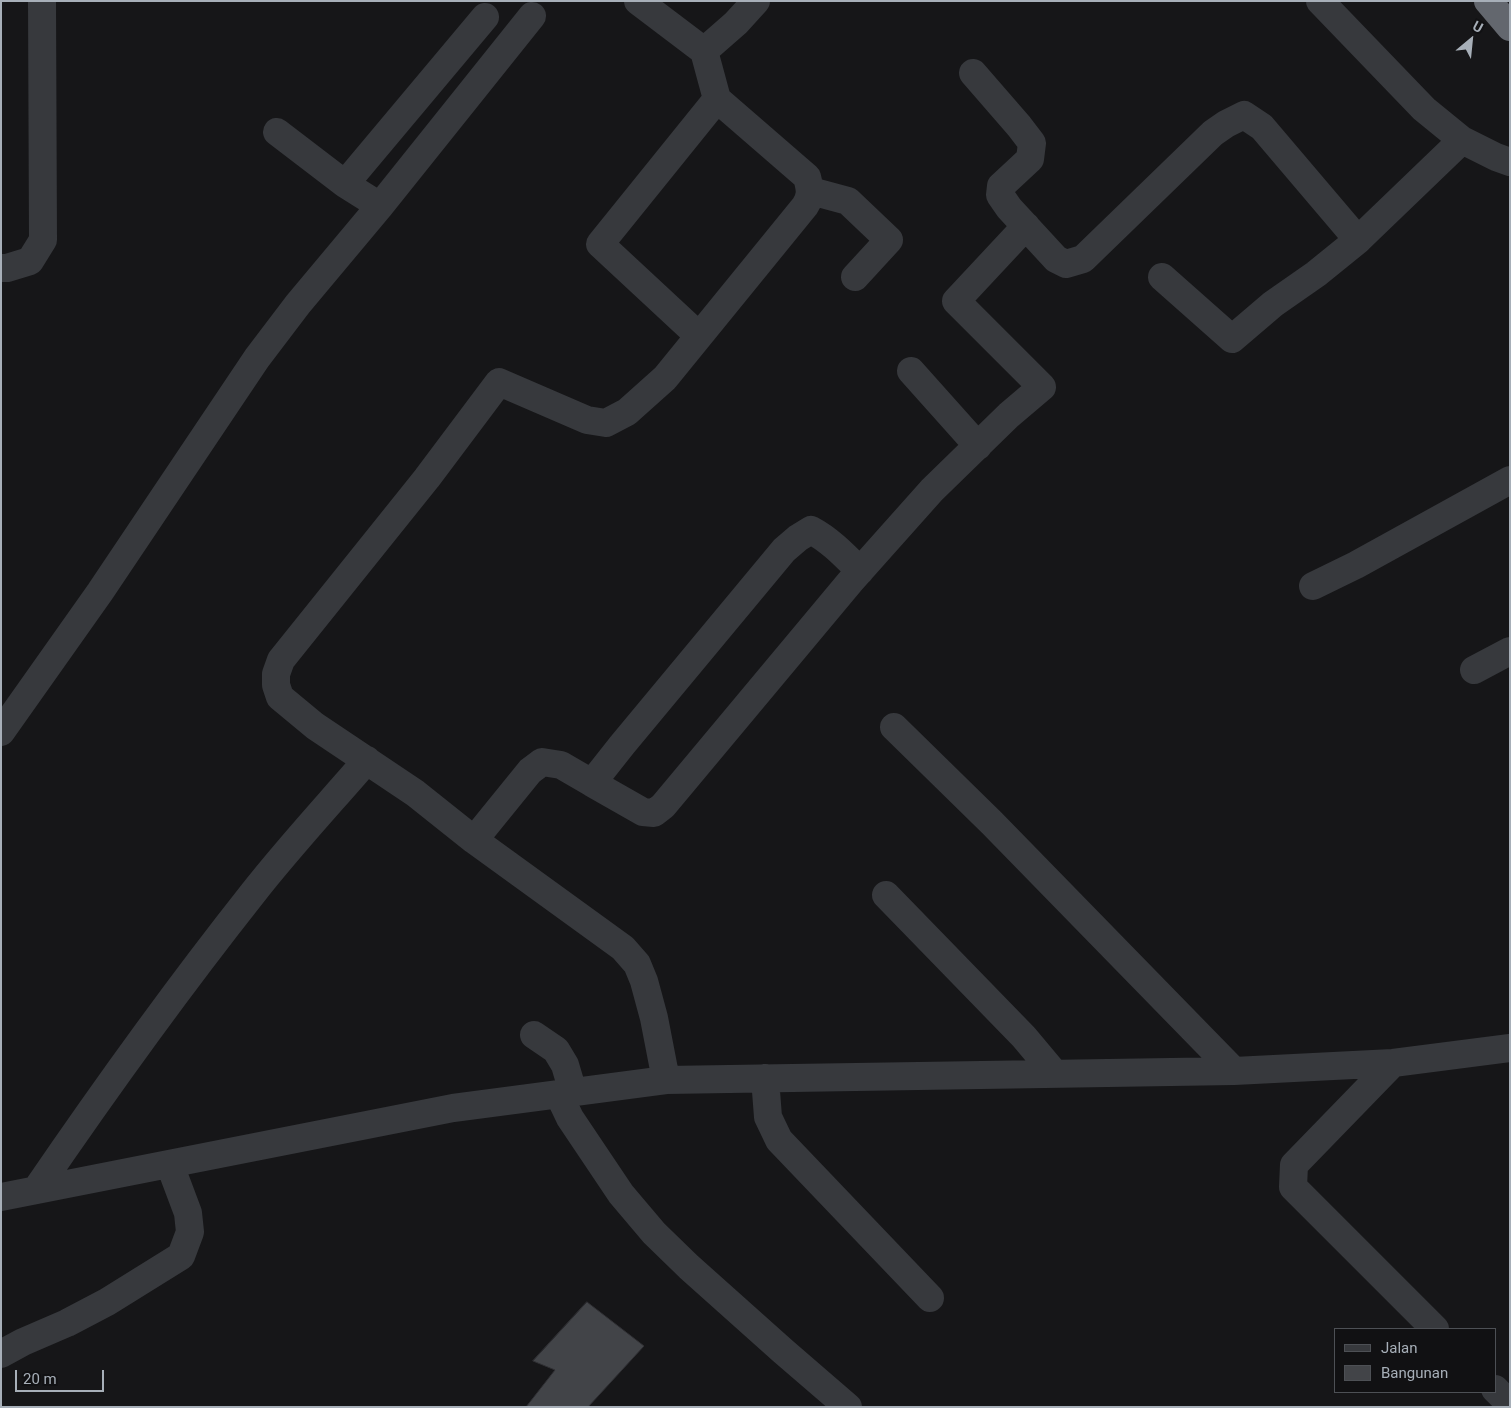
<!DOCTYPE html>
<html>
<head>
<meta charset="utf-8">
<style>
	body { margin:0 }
	#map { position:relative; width:1511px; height:1408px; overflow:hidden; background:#161618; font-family:Roboto,sans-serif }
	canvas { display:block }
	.frame { position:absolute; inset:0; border:2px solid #a7afb8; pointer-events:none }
	.legend { position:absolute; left:1334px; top:1328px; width:162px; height:65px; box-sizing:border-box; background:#111113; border:1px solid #4d5055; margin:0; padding:6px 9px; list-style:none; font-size:15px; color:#a7afb8 }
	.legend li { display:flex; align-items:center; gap:10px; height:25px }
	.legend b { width:25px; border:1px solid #4d5055 }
	.north { position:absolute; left:1446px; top:15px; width:50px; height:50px; -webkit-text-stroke:4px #111113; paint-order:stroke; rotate:28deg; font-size:14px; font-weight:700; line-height:20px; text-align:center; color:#a7afb8 }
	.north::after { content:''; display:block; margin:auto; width:18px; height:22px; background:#a7afb8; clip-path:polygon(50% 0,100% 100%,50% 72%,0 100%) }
	.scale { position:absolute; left:15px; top:1370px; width:89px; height:22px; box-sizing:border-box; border:2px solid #a7afb8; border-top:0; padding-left:6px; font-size:15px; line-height:18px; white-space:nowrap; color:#a7afb8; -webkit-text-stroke:4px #111113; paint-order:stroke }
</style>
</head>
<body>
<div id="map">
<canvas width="1511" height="1408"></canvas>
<div class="frame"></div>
<ul class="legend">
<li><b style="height:6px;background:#37393d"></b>Jalan</li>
<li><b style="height:14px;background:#424448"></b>Bangunan</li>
</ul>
<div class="north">U</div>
<div class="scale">20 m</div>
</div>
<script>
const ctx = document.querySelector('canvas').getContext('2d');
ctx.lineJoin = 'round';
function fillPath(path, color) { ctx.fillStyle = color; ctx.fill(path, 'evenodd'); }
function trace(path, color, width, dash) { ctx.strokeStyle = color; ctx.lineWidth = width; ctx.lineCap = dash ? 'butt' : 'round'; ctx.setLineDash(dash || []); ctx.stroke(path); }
const building = new Path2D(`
	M587,1302L644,1346L588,1407H526L555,1370L533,1361Z`);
fillPath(building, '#424448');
trace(building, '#303034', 1);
trace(new Path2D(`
	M638,1L704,51L736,23L756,1
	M1320,1L1424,109L1462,140L1496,157L1510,162
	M973,73L1019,126L1032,143L1030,159L1001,186L1000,195L1009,208L1056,259L1066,264L1083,259L1213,133L1226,124L1244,115L1262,127L1358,240
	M277,132L345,184
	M811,191L848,201L889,240L855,277
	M380,206L345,184L485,17
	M1,268H7L30,261L43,240L42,1
	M1162,277L1232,339L1273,304L1316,274L1358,240L1462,140
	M699,336L600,244L717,99
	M911,371L978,446
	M1313,586L1356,565L1510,480
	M1474,670L1510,651
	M894,727L992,823L1234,1071
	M1,732L100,592L257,358L298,304L380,206L532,16
	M592,783L643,812L654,813L663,806L850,582L932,490L1009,415L1042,387L956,301L1026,226
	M474,840L530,771L542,762L561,765L592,783L622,745L784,550L798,538L811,530C830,540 845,556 860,571
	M886,895L1024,1037L1055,1074
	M534,1035L556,1050L565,1065L573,1092
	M1393,1063L1294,1165L1293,1187L1435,1329
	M765,1078L768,1117L779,1140L930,1298
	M666,1080L654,1018L644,981L637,964L623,948L474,840L415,793L315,726L280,697L276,685V674L281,660L427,478L499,382L587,420L606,423L627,412L665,378L805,206C812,195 810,189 807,177L717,99L704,51
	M559,1095L570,1118L621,1194L654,1233L689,1267L783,1351L848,1407
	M36,1190C105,1089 177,989 253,893C289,847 329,804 367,760
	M1,1197L453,1108L666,1080L1234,1071L1393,1063L1510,1048
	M1,1354L23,1342L67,1323L107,1302L181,1256L190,1232L188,1213L170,1165
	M1495,1389L1510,1404`), '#37393d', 28);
trace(new Path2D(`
	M1488,1L1510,27`), '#63676e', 28);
</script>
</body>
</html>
